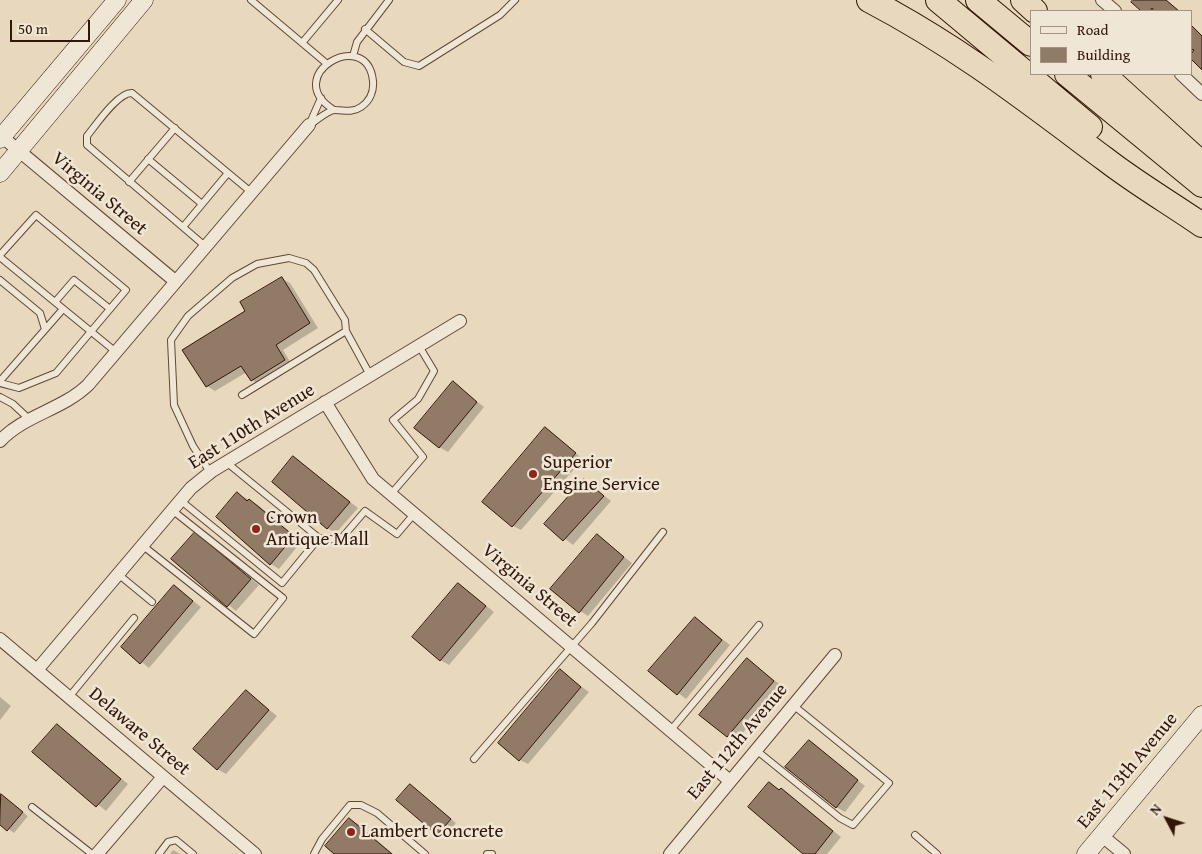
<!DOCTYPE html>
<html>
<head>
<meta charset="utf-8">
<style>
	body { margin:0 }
	#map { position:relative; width:1202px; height:854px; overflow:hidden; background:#e8d9be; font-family:"Gentium Book Plus",serif }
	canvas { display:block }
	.legend { position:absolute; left:1030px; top:10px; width:162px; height:65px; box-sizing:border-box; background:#f0e6d5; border:1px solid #a49383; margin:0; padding:6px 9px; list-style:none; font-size:15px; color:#321609 }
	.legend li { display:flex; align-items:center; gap:10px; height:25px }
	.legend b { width:25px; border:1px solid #a49383 }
	.north { position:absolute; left:1142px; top:794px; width:50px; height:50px; -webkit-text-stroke:4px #f0e6d5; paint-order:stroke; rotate:310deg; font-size:14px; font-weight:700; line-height:20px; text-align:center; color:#321609 }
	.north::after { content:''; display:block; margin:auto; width:18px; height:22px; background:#321609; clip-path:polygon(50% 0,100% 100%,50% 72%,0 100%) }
	.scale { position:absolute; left:10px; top:20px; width:80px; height:22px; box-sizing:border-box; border:2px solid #321609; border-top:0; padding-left:6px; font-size:15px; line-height:18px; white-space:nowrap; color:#321609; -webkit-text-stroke:4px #f0e6d5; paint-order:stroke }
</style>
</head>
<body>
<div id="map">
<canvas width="1202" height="854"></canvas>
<ul class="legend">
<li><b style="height:6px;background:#f0e6d5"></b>Road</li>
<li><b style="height:14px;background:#917b67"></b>Building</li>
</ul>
<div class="north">N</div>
<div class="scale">50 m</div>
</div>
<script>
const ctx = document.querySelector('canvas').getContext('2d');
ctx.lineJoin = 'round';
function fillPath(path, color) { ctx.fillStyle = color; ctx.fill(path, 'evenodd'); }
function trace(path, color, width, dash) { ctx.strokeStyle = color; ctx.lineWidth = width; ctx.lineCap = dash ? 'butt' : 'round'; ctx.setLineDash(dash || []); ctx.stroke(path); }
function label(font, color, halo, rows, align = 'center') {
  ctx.font = font + ' "Gentium Book Plus",serif'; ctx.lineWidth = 5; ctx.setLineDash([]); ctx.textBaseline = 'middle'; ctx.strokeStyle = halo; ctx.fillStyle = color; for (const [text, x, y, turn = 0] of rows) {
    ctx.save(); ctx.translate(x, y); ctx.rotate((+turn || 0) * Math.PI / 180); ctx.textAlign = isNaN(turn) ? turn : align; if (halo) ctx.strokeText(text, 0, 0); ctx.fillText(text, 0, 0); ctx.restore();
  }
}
fillPath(new Path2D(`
	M1134,0H1166L1179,11H1143L1132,2Z
	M1191,25L1202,35V68L1191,57Z
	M282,279L290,283L318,328L283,350L292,365L260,385L252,380L247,372L215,391L207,386L247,312Z
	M453,383L484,407L448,452L439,447Z
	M545,429L583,459L521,530L513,526Z
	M294,458L358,508L336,533L327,528Z
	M585,481L611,501L573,545L546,524Z
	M237,493L258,505L301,542L279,569L271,564Z
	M195,534L259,585L236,611L173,559Z
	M597,536L632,563L588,616L580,611Z
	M459,584L494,612L449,665L440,660Z
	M174,586L201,607L149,668L123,647Z
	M695,618L730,645L686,699L650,671Z
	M747,659L782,686L736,741L727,736Z
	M560,671L589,692L528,764L520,760Z
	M246,691L277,716L226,774L217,769Z
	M0,697L11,706L0,720Z
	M57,725L128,784L106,811L34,752Z
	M809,742L865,786L845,812L836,807Z
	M769,783L789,795L841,837L827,854H805Z
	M410,785L456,823L444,837L398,800Z
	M1,796L28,816L14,833L0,823Z
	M349,819L358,824L393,854H336Z
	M173,850L180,854H170Z`), '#0003');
const building = new Path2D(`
	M1133,0H1166L1179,11H1154L1152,8L1150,11H1141L1131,2Z
	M1191,25L1202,36V70L1191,59V54L1194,50L1191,49Z
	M282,277L310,323L276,345L285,360L251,381L241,366L206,387L182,350L245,311L240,302Z
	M453,381L477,402L439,448L414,428Z
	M545,427L576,453L512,527L482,502Z
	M293,456L350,502L327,529L272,482Z
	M584,479L604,496L563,541L544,524Z
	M237,492L247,501L249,499L294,536L270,565L216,517Z
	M195,532L251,579L227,607L171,559Z
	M597,534L624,557L579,613L550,589Z
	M458,583L486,606L440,661L412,637Z
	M174,585L193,601L140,664L121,647Z
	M695,617L722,640L677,695L648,671Z
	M747,658L774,681L727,737L699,715Z
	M560,669L581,687L519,761L498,743Z
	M246,690L269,710L217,770L193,749Z
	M57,724L121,779L96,807L32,752Z
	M809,740L858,780L836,808L785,767Z
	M769,782L779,790L781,788L833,831L815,854H803L748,807Z
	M410,784L451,819L437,835L396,800Z
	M1,794L23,812L7,831L0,825Z
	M349,818L392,854H334L325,846Z`);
fillPath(building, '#917b67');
trace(building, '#321609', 1);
const lane = new Path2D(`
	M251,0L326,63
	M365,29L404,62L419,66L500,15L515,0
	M302,43L338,0
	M353,56L357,42L389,0
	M321,98L309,125C316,121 328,110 335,110C345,110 352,113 361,107C370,101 374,91 373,81C367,25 279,76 334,110
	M148,159L202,204
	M129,182L175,128
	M183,227L228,173
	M205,246L87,145V136C96,125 118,92 132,93L251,192
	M0,255L36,215L126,290L56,373L19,388L0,383
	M0,257L116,352
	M0,280L40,313L45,329
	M55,302L74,280L110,309
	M0,381L63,309
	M242,395L346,331L370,375
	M0,397L13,404L30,420
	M210,472L193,446L174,405L171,340L188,316L232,278L257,264L289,258L306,263L314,270L345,320L346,331
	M391,494L423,457L393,420L418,399L434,371L419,346
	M180,500L282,583L319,538L226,462
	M319,538L340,540L365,511L397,534L414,514
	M142,545L254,634L283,598L172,510
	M118,574L152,602
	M69,697L134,618
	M670,731L759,625
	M756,750L840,818L853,825L889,783L793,705
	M474,759L592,623L663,532
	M32,807L92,854
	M915,835L937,854
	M159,854L168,842L176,840L193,854
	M314,854L322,839L350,805H361L377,813L425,854
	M487,854H492`);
const street = new Path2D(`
	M1102,0L1115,11
	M1181,74L1202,94
	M0,135L175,281
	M325,402L373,479L730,781
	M0,441C24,415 62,410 88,385L309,125
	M0,639L255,854
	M37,670L191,488L212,471L460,321
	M1101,835L1124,854
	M97,854L163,777
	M670,854L835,655`);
const secondary = new Path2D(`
	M0,139L117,0
	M0,173L144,0
	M1086,854L1202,715`);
const highway = new Path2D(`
	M869,0C957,46 1026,100 1105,159C1136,183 1170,203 1202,225
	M938,0L1090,127
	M978,0L1031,44
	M1023,0L1035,11
	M1067,74L1202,185
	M1103,74L1202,164`);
trace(lane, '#604736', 8);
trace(street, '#604736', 14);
trace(secondary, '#321609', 19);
trace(highway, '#321609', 26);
trace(lane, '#f0e6d5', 6);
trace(street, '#f0e6d5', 12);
trace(secondary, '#f0e6d5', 18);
trace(highway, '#e8d9be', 24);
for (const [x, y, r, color] of [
	[533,474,5,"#8f2418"],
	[256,529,5,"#8f2418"],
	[351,832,5,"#8f2418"]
]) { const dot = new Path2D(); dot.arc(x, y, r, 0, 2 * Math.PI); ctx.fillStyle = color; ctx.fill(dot); trace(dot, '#f0e6d5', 2); }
label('19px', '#321609', '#f0e6d5', [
	["Virginia Street",99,194,40],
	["East 110th Avenue",252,427,-32],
	["Virginia Street",529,586,40],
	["Delaware Street",139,732,40],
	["East 112th Avenue",738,742,-50],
	["East 113th Avenue",1128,771,-50]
]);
label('19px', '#321609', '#f0e6d5', [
	["Superior",543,463],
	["Engine Service",543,485],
	["Crown",266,518],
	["Antique Mall",266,540],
	["Lambert Concrete",361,832]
], 'left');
</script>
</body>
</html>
